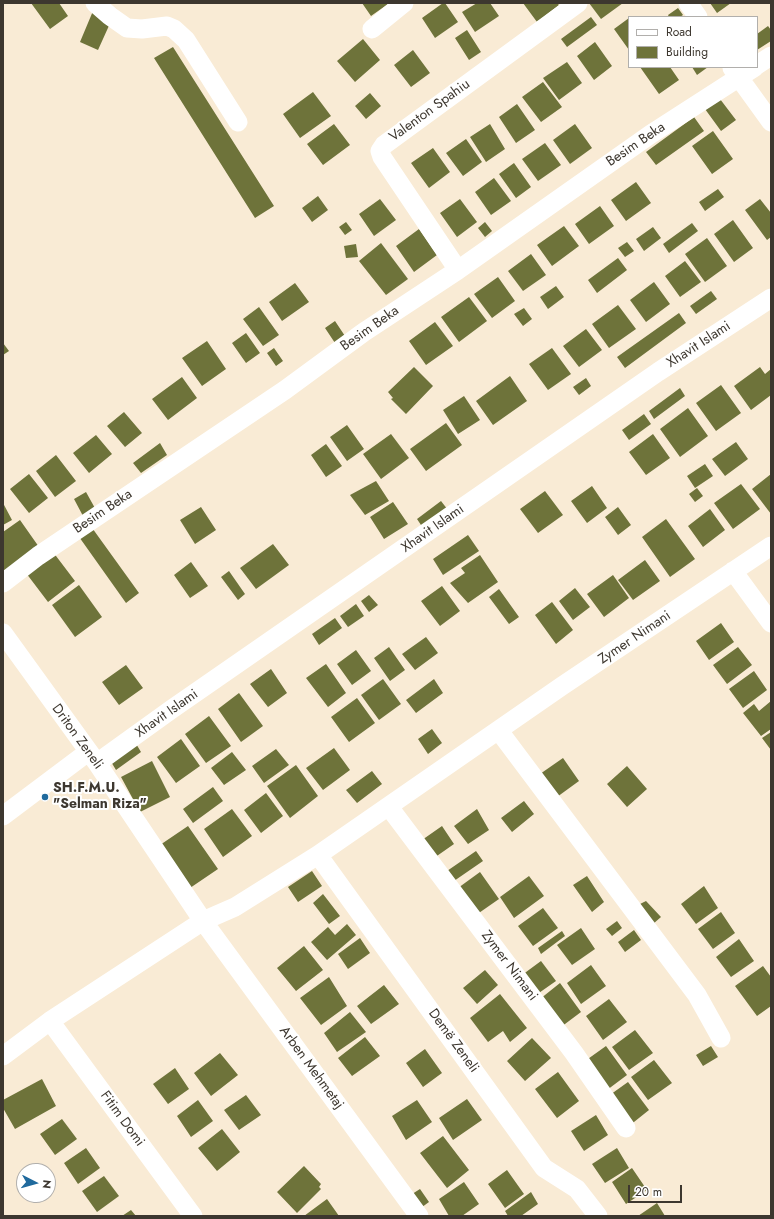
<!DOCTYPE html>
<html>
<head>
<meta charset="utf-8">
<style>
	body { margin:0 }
	#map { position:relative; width:774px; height:1219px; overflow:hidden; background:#f9ebd5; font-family:Jost,sans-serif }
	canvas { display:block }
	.frame { position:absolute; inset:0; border:4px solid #3d372f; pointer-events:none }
	.legend { position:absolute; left:628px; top:16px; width:130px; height:52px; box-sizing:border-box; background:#fff; border:1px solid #b1afac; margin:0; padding:5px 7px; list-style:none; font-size:12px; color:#3d372f }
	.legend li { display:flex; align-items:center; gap:8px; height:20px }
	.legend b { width:20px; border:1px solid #b1afac }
	.north { position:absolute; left:16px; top:1163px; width:40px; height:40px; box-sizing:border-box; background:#fff; border:1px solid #b1afac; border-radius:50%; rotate:96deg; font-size:11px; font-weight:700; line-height:16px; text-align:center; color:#3d372f }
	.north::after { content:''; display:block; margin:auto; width:14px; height:18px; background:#206a9d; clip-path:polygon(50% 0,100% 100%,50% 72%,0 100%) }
	.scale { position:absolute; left:628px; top:1185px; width:54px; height:18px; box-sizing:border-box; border:2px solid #3d372f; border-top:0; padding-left:5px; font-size:12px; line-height:14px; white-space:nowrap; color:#3d372f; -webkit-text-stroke:3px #fff; paint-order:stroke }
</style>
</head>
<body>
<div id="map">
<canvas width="774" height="1219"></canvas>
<div class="frame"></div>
<ul class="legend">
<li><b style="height:5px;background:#fff"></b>Road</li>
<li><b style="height:11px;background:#6e733a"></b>Building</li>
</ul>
<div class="north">N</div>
<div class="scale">20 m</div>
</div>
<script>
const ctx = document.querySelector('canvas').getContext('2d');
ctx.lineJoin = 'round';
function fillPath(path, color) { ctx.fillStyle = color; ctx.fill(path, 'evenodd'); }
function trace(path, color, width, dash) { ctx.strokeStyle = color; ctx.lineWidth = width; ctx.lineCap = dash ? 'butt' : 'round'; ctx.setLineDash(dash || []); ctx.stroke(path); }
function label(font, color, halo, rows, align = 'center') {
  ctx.font = font + ' Jost,sans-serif'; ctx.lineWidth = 4; ctx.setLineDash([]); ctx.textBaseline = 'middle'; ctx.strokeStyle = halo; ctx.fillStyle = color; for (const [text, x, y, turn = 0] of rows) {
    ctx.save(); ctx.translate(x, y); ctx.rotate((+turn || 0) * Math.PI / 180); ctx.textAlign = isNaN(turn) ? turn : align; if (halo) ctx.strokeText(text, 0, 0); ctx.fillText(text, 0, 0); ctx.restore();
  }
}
fillPath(new Path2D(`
	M31,3H59L68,16L50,29Z
	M362,3H387L388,4L371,16Z
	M443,3H445L458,22L435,38L422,18Z
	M477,3H490L499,16L475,32L462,12Z
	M523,3H557L559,5L537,22Z
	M589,3H623L601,19Z
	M710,3H731L717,13Z
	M678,8L683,15L680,17H669L668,15Z
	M93,11L112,19L98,50L80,42Z
	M591,17L597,25L567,47L561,39Z
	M629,18V50L614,29Z
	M768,26L771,30V41L757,50V34Z
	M467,30L481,52L469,60L455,38Z
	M363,39L380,60L355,82L337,61Z
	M595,42L612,66L594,80L577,56Z
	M173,47L274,206L255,218L154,58Z
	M413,50L430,73L411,87L394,65Z
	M567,62L582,83L559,100L543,78Z
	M640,67H670L679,80L659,94Z
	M692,67H708L697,75Z
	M543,82L562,107L541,122L522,97Z
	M313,92L331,116L300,138L283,114Z
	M370,93L381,106L366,119L355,106Z
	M720,99L736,120L721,131L705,109Z
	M517,104L535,130L516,143L499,117Z
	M694,117L704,131L656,165L646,152Z
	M334,124L350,145L323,165L307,144Z
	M490,124L505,149L486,162L470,137Z
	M575,124L592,148L570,164L553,140Z
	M713,131L733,159L712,174L692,146Z
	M466,139L482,162L463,176L446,153Z
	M545,143L561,165L538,181L522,159Z
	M433,148L450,172L429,188L411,163Z
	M514,163L531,187L516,198L499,174Z
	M494,178L511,201L491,215L475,192Z
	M636,182L651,203L626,221L611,200Z
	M718,189L724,197L705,211L699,202Z
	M318,196L328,210L312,222L302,208Z
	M380,199L396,220L374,236L359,214Z
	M460,199L477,222L457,237L440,213Z
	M760,199L771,213V237L767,240L745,210Z
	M600,206L614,226L589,244L575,224Z
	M733,220L753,248L734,262L714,234Z
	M346,222L352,230L345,235L339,227Z
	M485,222L492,231L485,237L478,228Z
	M692,223L698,231L669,253L663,244Z
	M564,226L579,246L552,266L537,245Z
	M653,227L661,238L644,251L636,239Z
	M419,229L437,255L414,272L396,246Z
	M707,238L727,266L705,282L685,254Z
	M627,242L634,251L625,257L618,248Z
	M381,243L408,279L386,295L359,261Z
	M356,244L358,257L346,258L344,246Z
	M531,254L546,275L523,291L508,271Z
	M618,258L627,270L597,293L588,280Z
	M685,261L701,282L680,297L665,276Z
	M498,277L515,301L492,318L474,294Z
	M654,282L670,304L646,322L630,300Z
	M295,283L309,302L282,321L269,302Z
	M556,286L564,297L548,309L540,297Z
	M711,291L717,299L696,314L690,306Z
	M469,297L487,321L459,342L441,317Z
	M618,305L636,329L609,348L592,324Z
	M259,307L279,335L263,346L243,319Z
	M524,308L532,319L523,326L514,314Z
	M679,313L686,323L625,368L617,357Z
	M335,321L345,336L335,343L325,328Z
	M435,322L453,346L426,365L409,341Z
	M586,329L602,350L579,367L563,346Z
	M246,333L260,353L246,363L232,343Z
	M207,341L226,369L202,386L182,358Z
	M3,343L9,351L3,355Z
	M274,348L283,361L276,366L267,353Z
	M552,348L571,374L548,390L529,364Z
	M414,367L433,386L406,414L391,399L393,398L388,392Z
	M760,367L765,374L771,369V395L751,410L734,386Z
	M510,376L527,401L493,425L476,401Z
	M182,377L197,398L168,420L152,399Z
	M586,378L591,386L579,395L573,387Z
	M721,385L741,413L716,431L696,403Z
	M680,388L685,396L654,419L649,411Z
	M464,396L480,420L458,434L443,410Z
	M688,408L708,436L680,457L660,429Z
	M124,412L142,433L125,447L107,426Z
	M644,414L651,424L629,440L622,430Z
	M446,423L462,445L426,471L410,449Z
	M347,425L364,449L347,461L330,437Z
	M391,434L409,458L381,479L363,454Z
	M653,434L670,458L646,475L629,452Z
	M96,435L112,454L89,473L73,453Z
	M736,442L748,459L725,476L712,459Z
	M160,443L167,455L141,473L133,463Z
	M326,444L342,466L326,477L311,455Z
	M56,455L76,481L55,497L36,471Z
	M705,464L713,476L695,488L687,476Z
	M29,474L48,498L29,513L10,489Z
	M771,474V514L752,489Z
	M376,481L389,501L365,515L350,495Z
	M741,484L760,509L733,529L714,503Z
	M592,486L607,508L587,523L571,501Z
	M697,488L703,496L695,502L689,494Z
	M545,491L563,515L538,533L520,509Z
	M86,492L96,510L83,516L74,499Z
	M441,501L448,510L423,528L417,519Z
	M393,502L408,524L384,539L370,517Z
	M3,503L12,520L3,525Z
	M201,507L216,530L195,544L180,520Z
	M618,507L631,525L618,535L605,517Z
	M710,509L725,530L703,547L688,526Z
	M666,519L695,559L670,577L642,537Z
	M20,520L39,547L3,572V532Z
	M90,525L139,593L126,603L77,534Z
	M468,535L479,551L443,575L433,559Z
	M273,544L289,565L256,589L240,568Z
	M53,552L75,581L48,602L26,573Z
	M480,555L498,582L468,603L450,583L465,573L461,568Z
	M645,560L660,581L633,600L618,580Z
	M191,562L208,586L190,598L174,575Z
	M229,571L245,594L238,600L221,577Z
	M613,575L629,598L604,617L587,594Z
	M79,585L102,617L75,637L52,605Z
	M442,586L460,611L440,626L421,601Z
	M575,588L590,607L573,620L559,601Z
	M499,589L519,617L509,624L489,597Z
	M369,595L378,605L369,612L361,601Z
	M552,602L573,630L556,644L535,615Z
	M356,604L364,616L348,627L340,616Z
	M335,618L342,628L319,645L312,634Z
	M721,623L734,642L709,660L696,641Z
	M426,637L438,653L415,670L402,654Z
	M389,647L405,670L390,681L374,658Z
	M738,647L752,665L727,684L713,665Z
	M356,650L371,671L352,685L337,664Z
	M326,664L346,693L328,707L306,678Z
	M126,665L143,688L119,705L102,682Z
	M271,669L287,693L268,707L250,684Z
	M754,671L767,690L743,708L729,689Z
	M383,679L401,704L379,720L361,695Z
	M434,679L443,693L416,713L406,700Z
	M239,693L263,726L241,742L218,709Z
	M357,698L375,723L349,742L331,717Z
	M771,701V729L761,736L743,713L754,704L759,711Z
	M209,716L231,746L206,763L185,734Z
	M432,729L442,743L428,754L418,739Z
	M771,732V750L762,738Z
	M181,739L200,766L176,783L157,757Z
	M135,742L141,752L116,770L110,760Z
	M334,748L350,770L323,790L306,768Z
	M276,749L289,765L264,783L252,766Z
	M232,752L246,770L224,785L211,768Z
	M563,758L579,781L557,797L540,774Z
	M152,761L170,797L140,812L121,777Z
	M296,765L318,796L290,818L267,786Z
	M627,766L647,789L627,807L607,784Z
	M372,771L382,784L357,803L346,790Z
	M213,787L223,801L193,823L183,809Z
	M266,793L283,816L261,833L244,810Z
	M524,801L534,814L512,832L501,818Z
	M232,809L252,836L223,857L204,829Z
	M477,809L489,830L468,844L454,826Z
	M188,826L218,869L190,888L160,845Z
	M442,826L454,844L434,858L422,840Z
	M476,851L483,861L454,881L447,871Z
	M312,871L322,886L298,902L288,887Z
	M480,872L499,899L476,915L458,888Z
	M529,876L544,896L514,918L500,897Z
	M587,876L604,902L592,912L573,885Z
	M704,886L718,908L696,924L681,904Z
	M323,894L340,916L329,924L313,903Z
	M646,901L661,917L653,924L636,906Z
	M543,908L558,928L533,946L518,926Z
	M721,912L735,933L713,949L698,929Z
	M617,921L622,928L612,936L606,929Z
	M347,924L356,935L327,960L311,942L328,927L335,935Z
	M581,928L595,949L572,965L557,945Z
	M634,930L641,940L625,952L618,942Z
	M562,931L565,936L541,954L538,948Z
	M360,938L370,953L348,969L338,954Z
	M739,939L754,961L731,977L716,957Z
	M304,946L323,970L296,991L277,968Z
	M541,961L556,981L536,995L522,975Z
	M591,965L606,986L581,1004L567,983Z
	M763,966L771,977V1006L757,1016L735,986Z
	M485,970L498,985L477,1004L463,988Z
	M329,977L347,1006L321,1025L300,998Z
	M560,983L581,1012L561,1027L540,999Z
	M384,985L399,1004L371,1024L357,1006Z
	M500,994L527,1028L510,1042L503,1031L488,1042L470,1018Z
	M609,999L627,1022L603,1040L586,1016Z
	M350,1012L366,1032L337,1052L324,1033Z
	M635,1030L653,1053L629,1070L612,1047Z
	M365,1037L380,1056L352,1076L338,1058Z
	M532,1038L551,1058L525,1081L507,1061Z
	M606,1046L627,1075L607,1090L585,1061Z
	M711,1046L718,1057L703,1066L696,1055Z
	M425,1049L442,1073L423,1087L406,1063Z
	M220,1053L238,1075L211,1096L194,1073Z
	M654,1060L672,1083L648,1100L631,1077Z
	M175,1068L189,1089L168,1104L153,1084Z
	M558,1072L579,1101L557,1118L535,1089Z
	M42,1079L56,1106L15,1129L3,1108V1100Z
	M628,1082L649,1110L629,1126L607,1097Z
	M246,1095L261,1115L239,1130L224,1110Z
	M467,1099L482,1120L453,1140L439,1118Z
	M198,1100L213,1121L191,1137L177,1116Z
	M417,1100L432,1122L406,1140L392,1116Z
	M596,1115L608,1135L584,1151L571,1131Z
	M62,1119L77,1139L55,1155L40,1134Z
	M222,1129L240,1152L217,1171L198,1148Z
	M443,1136L469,1170L447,1188L420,1153Z
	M86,1148L100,1168L78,1184L64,1163Z
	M617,1148L629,1168L605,1183L592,1164Z
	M304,1166L321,1184L319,1187L321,1189L297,1213L277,1192Z
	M632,1168L647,1190L626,1204L612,1182Z
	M507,1170L524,1194L505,1208L488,1184Z
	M104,1176L119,1196L97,1212L82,1191Z
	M464,1182L479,1204L462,1216H449L439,1199Z
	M420,1189L429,1202L418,1210L409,1196Z
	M531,1192L538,1204L521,1216H508L505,1211Z
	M327,1199L339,1216H304Z
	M657,1203L665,1216H638Z
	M131,1210L136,1216H122Z`), '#6e733a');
trace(new Path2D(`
	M95,3L110,16L127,28L142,29L167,26L174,29L186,40L238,122
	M688,3L698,17
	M372,29L404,3
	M757,65L771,56
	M732,68L771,122
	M458,270L382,157L380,151L384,145L578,3
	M733,571L771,623
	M3,583L38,556L285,390L364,332L458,270L651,134L755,67
	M3,633L97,763L203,921L419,1216
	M499,731L697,995L721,1038
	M97,763L172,709L658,372L771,298
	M389,807L574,1053L626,1128
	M3,816L88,752
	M318,855L544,1168L577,1189L598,1216
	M50,1021L193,1216
	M3,1056L50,1021L203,921L235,907L318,855L562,686L771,546`), '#fff', 19);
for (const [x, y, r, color] of [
	[45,797,4,"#206a9d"]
]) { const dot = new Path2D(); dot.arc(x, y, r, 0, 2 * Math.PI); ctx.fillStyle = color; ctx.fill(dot); trace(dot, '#fff', 1.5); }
label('14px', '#3d372f', '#fff', [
	["Valenton Spahiu",430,111,-36],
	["Besim Beka",636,145,-34],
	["Besim Beka",370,329,-35],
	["Xhavit Islami",699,345,-33],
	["Besim Beka",103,512,-34],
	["Xhavit Islami",433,529,-35],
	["Zymer Nimani",635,638,-34],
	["Xhavit Islami",167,714,-35],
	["Driton Zeneli",77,737,54],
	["Zymer Nimani",509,966,53],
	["Demë Zeneli",453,1041,54],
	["Arben Mehmetaj",311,1068,54],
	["Fitim Domi",122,1119,54]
]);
label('bold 14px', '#3d372f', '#fff', [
	["SH.F.M.U.",53,789],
	["\"Selman Riza\"",53,805]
], 'left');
</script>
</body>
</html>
